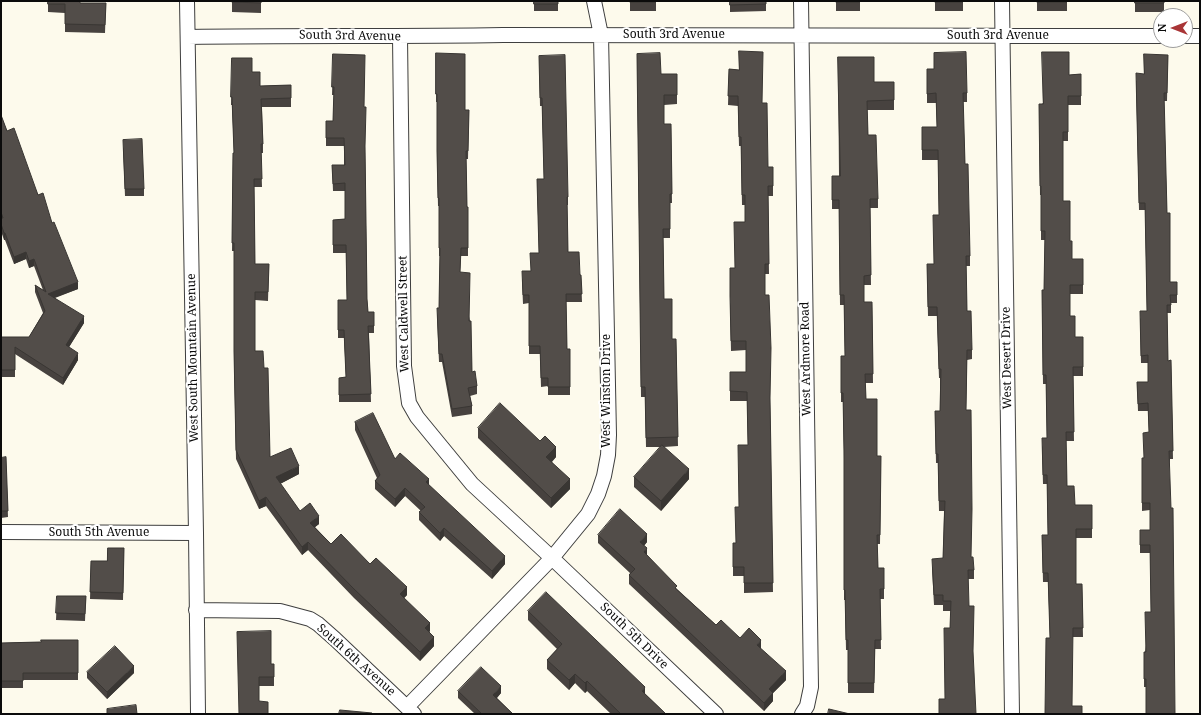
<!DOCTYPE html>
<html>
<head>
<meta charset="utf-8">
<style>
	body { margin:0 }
	#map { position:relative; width:1201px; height:715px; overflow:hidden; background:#fdfaec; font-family:"Noto Serif",serif }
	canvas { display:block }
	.frame { position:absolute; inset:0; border:2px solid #0b0b0b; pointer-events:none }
	.north { position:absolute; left:1153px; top:8px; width:40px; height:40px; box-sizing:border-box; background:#fff; border:1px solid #9d9d9d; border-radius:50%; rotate:270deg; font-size:11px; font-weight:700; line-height:16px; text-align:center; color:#0b0b0b }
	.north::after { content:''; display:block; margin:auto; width:14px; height:18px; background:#a93537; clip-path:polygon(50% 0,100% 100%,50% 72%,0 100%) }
</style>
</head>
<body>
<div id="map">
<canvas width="1201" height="715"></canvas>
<div class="frame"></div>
<div class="north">N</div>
</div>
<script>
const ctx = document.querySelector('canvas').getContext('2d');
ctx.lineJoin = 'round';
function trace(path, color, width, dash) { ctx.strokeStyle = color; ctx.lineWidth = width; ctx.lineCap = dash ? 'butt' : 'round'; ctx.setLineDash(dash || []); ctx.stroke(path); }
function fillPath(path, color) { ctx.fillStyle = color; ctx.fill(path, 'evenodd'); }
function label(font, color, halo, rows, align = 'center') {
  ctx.font = font + ' "Noto Serif",serif'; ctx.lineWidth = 4; ctx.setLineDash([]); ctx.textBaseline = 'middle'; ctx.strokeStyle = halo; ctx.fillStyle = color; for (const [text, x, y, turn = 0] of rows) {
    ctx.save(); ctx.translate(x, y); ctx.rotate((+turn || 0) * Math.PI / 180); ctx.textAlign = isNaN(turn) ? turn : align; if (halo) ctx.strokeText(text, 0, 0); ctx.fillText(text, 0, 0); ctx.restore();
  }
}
const street = new Path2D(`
	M187,1L196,533L198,714
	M801,1L811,687L807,706L802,714
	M1002,1L1012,714
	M1185,36H1200
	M188,37C293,35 398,37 503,35L1161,36
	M400,37L404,366L409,403L417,417L472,484L552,558L716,714
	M1,532L196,533
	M196,610L280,611L310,619L318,624L335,639L414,714
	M407,707L552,558L588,514L598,494L604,476L608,455L609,435L601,35L594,1`);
trace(street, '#3e3e3e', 16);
trace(street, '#fff', 14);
fillPath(new Path2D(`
	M48,1L80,3H106L105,33L65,32V13L48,12Z
	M226,1H261V13L232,12V1Z
	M315,1H481L398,2Z
	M534,1H558V11H534Z
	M630,1H663V2H656V11H630Z
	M730,1H766V11L730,12Z
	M836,1H860V11H836Z
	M935,1H963V11H935Z
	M1037,1H1067V11H1037Z
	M1135,1H1164V12H1135Z
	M436,53L465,110H469L468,159H466L467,207H468V256H461L460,272L470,321L472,372L477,386V394L470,396L472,406V414L452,417L442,362H439L437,316L439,308L440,256H439V206H438L437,159V102H436Z
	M333,54L364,107L365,151L367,299L368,312L374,326V333H369L371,402H339V378L346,377L344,338H338V300H347L346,253H333V220L345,219V191H333L332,165H344V146H326V121H333L334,95H332Z
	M637,54L661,74H677V104L664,105V124H671L672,203H670V238H663L664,299L672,339H676L678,446L664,447L689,479L661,511L634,487V477L661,447H646L645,397H641Z
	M1168,55L1167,101H1164L1167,213L1170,282L1177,295V303H1171V313H1167L1168,361L1171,360L1173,459H1170L1146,687H1144V652H1145L1151,612L1150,553H1140V530H1150V510L1142,511V466L1149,432L1148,411H1138L1137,382H1148V363H1141L1140,319L1147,311L1145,210H1139L1136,81L1144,74Z
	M539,56L568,197V205H567L568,252L580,275H581L582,302H566L567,349H570V395H548V386L541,387L540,354H529V303L523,304L522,280L531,271L539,253L537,179H544L542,106H540Z
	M838,57L874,82L894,100V110H867L868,135L878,199V208H870L871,285H864V302H872L873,383H865L866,399L877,456H881L880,544H877L878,568H884V599H880L881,649H875L874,693H848V650H846L845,600H844V459L843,402H841V356H845L844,305H840L839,209H832V176H839Z
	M232,58L252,72L260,86L291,85V107H262L263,144V153H261L262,187H254L255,264H269L268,301L255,300V351L264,368L270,457L299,474L280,484L300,511L319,524L315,527L331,544L370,564L407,595L404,598L430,631L429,632L434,646L420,661L354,598L308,550L302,555L266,506L259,509L236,459L234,360V251H232L233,153H234L232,105H231Z
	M729,69L739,70L762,103L768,167H773V196H768L769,274H765V295L770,402L773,592L744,593V576H733V543H736L739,507L748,445L747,401H730V372H746V350L731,351L730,306L735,268L745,222V205H742L741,146H739L738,106L728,105Z
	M927,69L967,93V102H963L965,164L970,256V266H966L967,311L972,350V359L967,360L966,410L971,557L974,570V579H968L945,699L950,628L951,611H943V605H934L932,568L943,558L944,511H939L938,463H936L935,411H940V378H939L937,316H928L927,264H934L939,215L938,160H922V127H937L936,103H927Z
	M1081,74V105H1068V141H1063V201L1070,241L1072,259H1083V294H1070V316L1075,337H1083V376H1073L1074,441H1066L1067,486L1075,505H1092V538H1076V584H1082L1083,637H1073L1045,714L1050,638L1048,582H1043L1042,535H1048L1047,484H1043L1042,447L1047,438L1046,384H1043L1042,290H1044L1045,240H1041V195H1040L1039,104H1042L1069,75Z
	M1,115L7,131L52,223L78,289L55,298L84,323L69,347L78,360L63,385L15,354V377H1V337H29L43,313L35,292V285L43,290L34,266L29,268L26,259L14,264L5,240H4L1,231Z
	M123,147L144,189V196H125Z
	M355,422L395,459L429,485L505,564L492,579L444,536L440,541L419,520V512L421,511L405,496L395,507L375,489V481L377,478L355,430Z
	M478,428L556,457L552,462L570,489L551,508L478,438Z
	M6,457L8,517L1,518V458Z
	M598,535L647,542L644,546L647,555L677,589L716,625L761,648V649L786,680L773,693V701L764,711L629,584V575L630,573L598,543Z
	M124,548L123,600L90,599L91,561H107Z
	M57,596H86L85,621L56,620Z
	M528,611L645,694L666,714H611L587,691L585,693L575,683L569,690L547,669V660L557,649L528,620Z
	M271,631V664H274V686H259L239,714Z
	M78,640V680H23V688H1V643L41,642Z
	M87,672L134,673L107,699L87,678Z
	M458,691L501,693L497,698L513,714H475L458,698Z`), '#47423f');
fillPath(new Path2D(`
	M4,233H5V240H4Z
	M26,252V259L14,264V257Z
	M34,259V266L29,268V261Z
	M78,282V289L48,300V294Z
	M84,316V323L66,352V345Z
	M78,353V360L63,385V378Z
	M556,447V457L546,467V457Z
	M299,466V474L276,486V477Z
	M689,469V479L661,511V501Z
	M429,479V487L426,482Z
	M570,479V489L551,508V498Z
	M405,488V496L395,507V499Z
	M266,497V506L259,509V501Z
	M319,516V524L310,531V523Z
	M444,528V536L440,541V533Z
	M647,534V542L640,550V542Z
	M308,542V550L302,555V547Z
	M647,548V557L644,552Z
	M505,556V564L492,579V571Z
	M407,587V595L400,602V594Z
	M430,623V631L425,637V628Z
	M434,637V646L420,661V652Z
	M761,640V648L757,653V645Z
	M134,666V673L107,699V692Z
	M786,671V680L773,693V701L764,711V703L769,689Z
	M575,674V683L569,690V680Z
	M587,681V691L585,693V683Z
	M501,686V693L493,702V695Z
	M645,687V697L642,691Z`), '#393633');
const building = new Path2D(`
	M48,1H80V3H106L105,25L65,24V4H48Z
	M232,1H261V3L232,2Z
	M534,1H558V4H534Z
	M630,1H656V2H630Z
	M730,1H766V4L730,5Z
	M836,1H860V2H836Z
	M935,1H963V2H935Z
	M1037,1H1067V2H1037Z
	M1135,1H1164V3H1135Z
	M739,51L763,52L762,103H767L768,167H773V186H768L769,264H765V295H769L771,348L770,398L773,583H744V567H733V543H736L735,507H739L738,445H748L747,392L730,391V372H746V341H731L730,296V268H735L734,222H745V195H742L741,137H739L738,96H728L729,69L739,70Z
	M966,52L967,93H963L965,164H968L970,256H966L967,311H971L972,350H967L966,410H971L972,509L971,557H973L974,570H968L969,606H974L973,651L976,714H939V699H945L944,628H950L951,601H943V595H934L932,559L943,558L945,501H939L938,454H936L935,411H940L941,369H939L937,307H928L927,264H934L933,215H939L938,150H922V127H937L936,93L927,94V69H934V53Z
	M1042,52H1069V75L1081,74V96H1068V132H1063V201H1070V241H1072V259H1083V285H1070V316H1075V337H1083V367H1073L1074,432H1066L1067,486H1074L1075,505H1092V529H1076V584H1082L1083,628H1073L1072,706H1082V714H1045L1046,638H1050L1048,573H1043L1042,535H1048L1047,475H1043L1042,438H1047L1046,375H1043L1042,290H1044L1045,231H1041V186H1040L1039,104H1043Z
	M436,53L465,54V110H469L468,151H466L467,207H468V248H461L460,272L470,273L469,321H471L472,372L475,371L477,386L468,388L472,406L452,409L442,354H439L437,308H439L440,248H439V198H438L437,151V94H436Z
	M660,53L661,74H677V95H664V124H671L672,194H670V229H663L664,299H672V339H676L678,437L646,438L645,387H641L637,54Z
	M333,54L365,55L364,107H366L365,146L367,299L368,312H374V326H368L371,394L339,395V378L346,377L344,330H338V300H347L346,245H333V220L345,219V183L333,184L332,165H345L344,138H326V121H333L334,87H332Z
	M1144,54L1168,55L1167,93H1164L1167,213H1170V282H1177V295H1170L1171,305H1167L1168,361L1171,360L1173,451H1169L1171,508H1173L1175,714H1146V679H1144V652H1146L1145,612H1151L1150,545H1140V530H1150V503H1142V458H1144L1143,433L1149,432L1148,403L1138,404L1137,382H1148V355L1141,356L1140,311H1147L1145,203H1139L1136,73L1144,74Z
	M565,55L568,197H567L568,252H579L580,275H581L582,294H566L567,349H570V387H548V378H541L540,346H529V295H523L522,271H531L530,253H539L537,179H544L542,98H540L539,56Z
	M838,57H874V82H894V100L867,101L868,135H876L878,199H870L871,275L864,276V302H872L873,374H865L866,399H877V456H881L880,535H877L878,568H884V589H880L881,640H875L874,683H848V640H846L845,590H844V450L843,393H841V356H845L844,295H840L839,200H832V176H840Z
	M232,58H252V72H260V86L291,85V98L261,99L263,144H261L262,179H254L255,264H269L268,292H255V351H263L264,368H268L270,457L291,448L299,466L276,477L300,511L310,503L319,516L310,523L331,544L341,534L370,564L376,558L407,587L400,594L430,623L425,628L434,637L420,652L354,589L308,542L302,547L266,497L259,501L236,450L234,351V243H232L233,153H234L232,97H231Z
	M1,115L7,131L14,128L38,195L43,193L52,223L54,222L78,282L48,294L84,316L66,345L78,353L63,378L15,347V370H1V337H29L45,311L35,285L46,292L34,259L29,261L26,252L14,257L5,233H4L1,224V218H3L1,212Z
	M142,139L144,189H125L123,140Z
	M500,403L540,441L545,436L556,447L546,457L570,479L551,498L478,428Z
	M373,413L395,459L400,453L429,479L426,482L505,556L492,571L444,528L440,533L419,512L425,507L405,488L395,499L375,481L380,475L355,422Z
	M662,445L689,469L661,501L634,477Z
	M6,457L8,511H1V458Z
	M620,509L647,534L640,542L647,548L644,552L677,586L675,588L716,625L721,620L740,638L749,628L761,640L757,645L786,671L769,689L773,693L764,703L629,575L635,569L598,535Z
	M108,548H124L123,593L90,592L91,561H107Z
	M546,592L645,687L642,691L666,714H621L587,681L585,683L575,674L569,680L547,660L562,644L528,611Z
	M57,596H86L85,614L56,613Z
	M271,631V664H274V677H259V701L268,702V714H239L237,632Z
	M41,640H78V673H23V681H1V643L41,642Z
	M115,646L134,666L107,692L87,672Z
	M481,667L501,686L493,695L513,714H482L458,691Z
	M136,705L137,714H107V709Z
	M829,709L850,714H828Z
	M340,710L372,713V714H339Z`);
fillPath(building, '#524d49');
trace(building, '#393633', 1);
label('12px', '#0b0b0b', '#fff', [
	["South 3rd Avenue",674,35],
	["South 3rd Avenue",350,36,1],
	["South 3rd Avenue",998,36],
	["West Caldwell Street",404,314,-91],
	["West South Mountain Avenue",193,358,-91],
	["West Desert Drive",1007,358,-91],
	["West Ardmore Road",806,359,-91],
	["West Winston Drive",607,391,-90],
	["South 5th Avenue",99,533],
	["South 5th Drive",634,636,44],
	["South 6th Avenue",356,660,42]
]);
</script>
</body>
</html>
